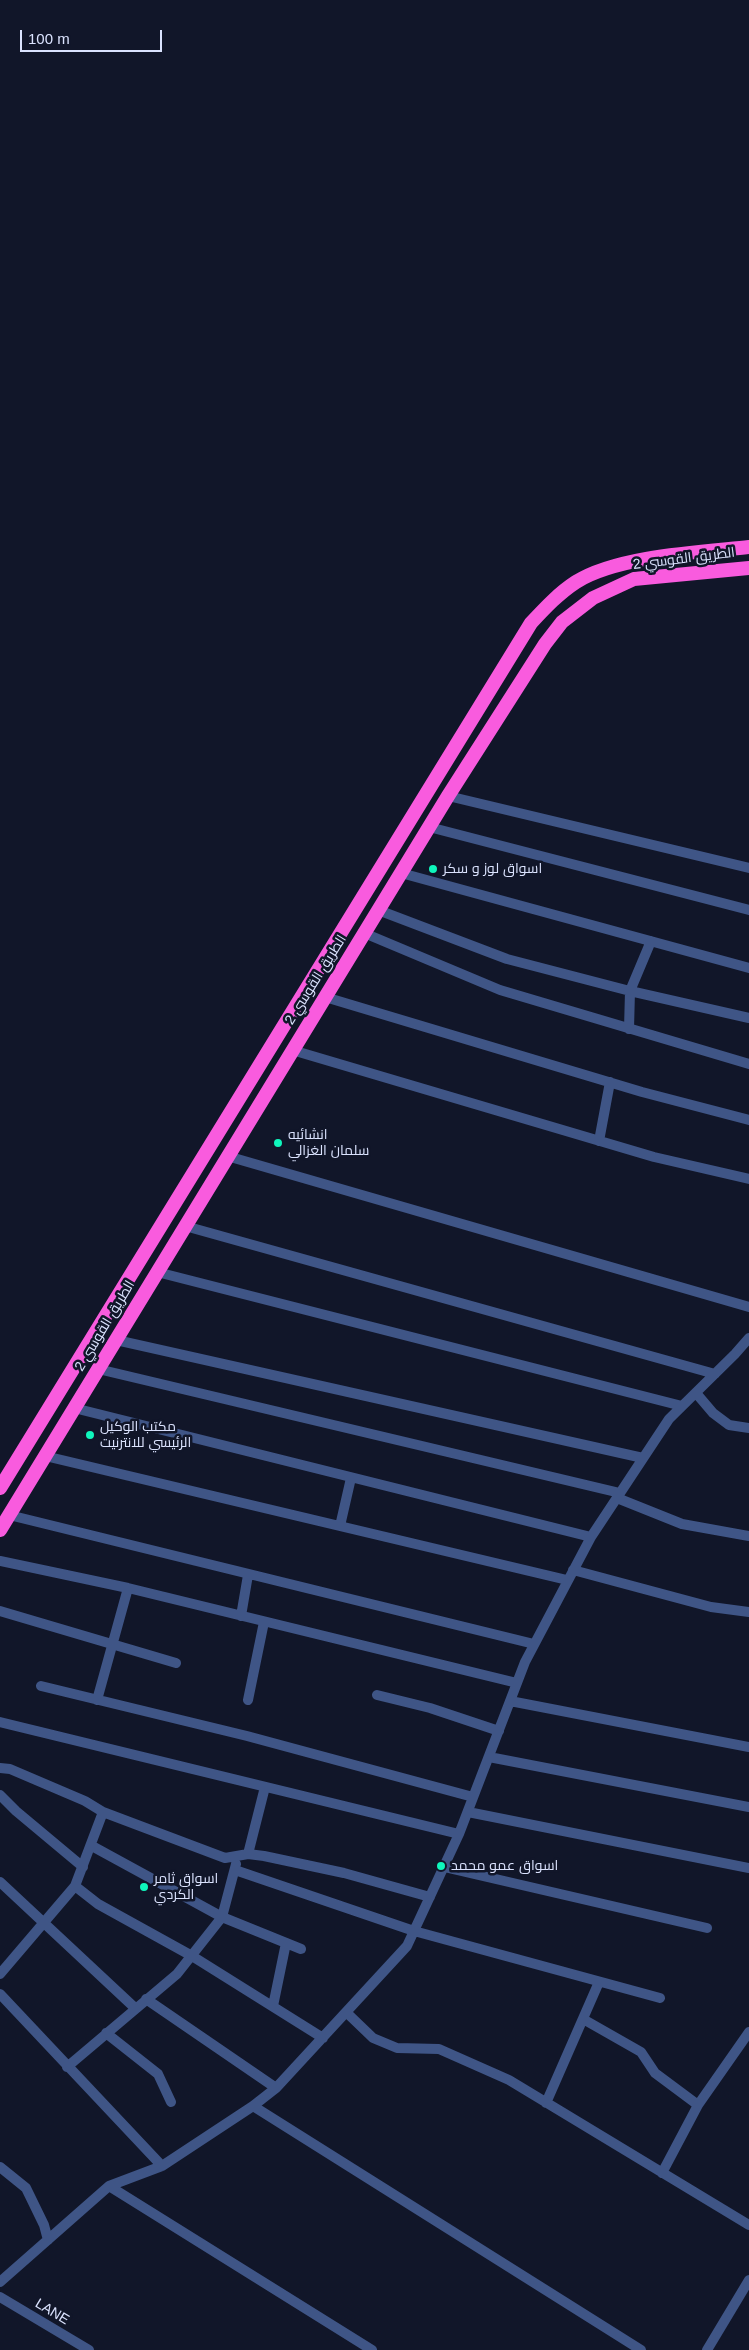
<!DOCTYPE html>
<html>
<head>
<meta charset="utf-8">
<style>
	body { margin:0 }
	#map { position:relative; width:749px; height:2350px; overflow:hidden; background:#111629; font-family:Helvetica,sans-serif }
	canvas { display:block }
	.scale { position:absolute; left:20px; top:30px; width:142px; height:22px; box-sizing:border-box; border:2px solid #dbe3fe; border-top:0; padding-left:6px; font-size:15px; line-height:18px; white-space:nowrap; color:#dbe3fe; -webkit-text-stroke:4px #111629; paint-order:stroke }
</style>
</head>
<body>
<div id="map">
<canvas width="749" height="2350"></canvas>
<div class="scale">100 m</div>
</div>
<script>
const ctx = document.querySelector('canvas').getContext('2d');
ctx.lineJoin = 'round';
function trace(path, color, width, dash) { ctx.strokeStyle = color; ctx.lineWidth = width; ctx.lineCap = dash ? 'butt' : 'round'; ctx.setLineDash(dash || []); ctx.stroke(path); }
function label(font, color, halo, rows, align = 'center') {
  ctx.font = font + ' Helvetica,Cairo,sans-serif'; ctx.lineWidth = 5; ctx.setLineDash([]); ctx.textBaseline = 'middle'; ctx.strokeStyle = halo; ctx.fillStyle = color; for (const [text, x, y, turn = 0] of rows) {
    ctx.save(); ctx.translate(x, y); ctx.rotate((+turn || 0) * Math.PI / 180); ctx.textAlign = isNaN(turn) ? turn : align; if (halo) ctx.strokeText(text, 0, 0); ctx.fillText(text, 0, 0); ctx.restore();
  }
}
trace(new Path2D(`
	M448,796L749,868
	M429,827L749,910
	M401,873L749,968
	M378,910L507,959L630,991L749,1018
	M364,933L500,990L749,1064
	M325,997L642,1092L749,1120
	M629,1029L630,991L651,941
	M292,1050L654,1157L749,1179
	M599,1141L610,1082
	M227,1156L749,1307
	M185,1226L715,1374
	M157,1272L682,1406
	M116,1340L643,1458
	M98,1369L620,1493
	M696,1393L713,1413L729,1425L749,1428
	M74,1408L591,1537
	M45,1456L567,1580
	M617,1498L682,1524L749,1536
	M9,1515L534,1644
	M340,1526L351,1478
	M0,1561L128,1588L517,1683
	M573,1570L711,1607L749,1612
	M0,1611L176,1663
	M241,1616L248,1575
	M41,1686L247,1736L473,1797
	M377,1695L430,1708L499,1731
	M97,1700L128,1588
	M248,1700L264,1622
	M510,1701L749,1747
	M0,1722L459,1834
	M489,1757L749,1807
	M0,1768L10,1769L85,1801L103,1812L225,1858L248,1854L264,1856L344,1873L430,1897
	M0,1795L16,1811L83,1867
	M468,1812L749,1868
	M92,1846L222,1917L301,1949
	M248,1854L265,1787
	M444,1867L707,1928
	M235,1870L414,1931L660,1998
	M0,1882L135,2008
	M75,1886L98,1904L192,1956L323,2038
	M0,1974L75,1886L103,1812
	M0,1994L162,2166
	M146,1999L276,2088
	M273,2006L286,1943
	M347,2013L373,2038L397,2048L439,2049L509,2080L749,2225
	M583,2019L641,2052L655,2073L698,2105
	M106,2033L158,2074L171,2102
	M67,2067L177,1974L222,1917L236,1864
	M546,2103L599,1982
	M253,2106L641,2350
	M0,2167L26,2188L44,2225L48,2240
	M662,2173L698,2105L749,2032
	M109,2186L372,2350
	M0,2282L109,2186L162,2166L253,2106L276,2088L407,1946L459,1834L525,1662L591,1537L669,1419L735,1354L749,1338
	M0,2297L89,2350
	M707,2350L749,2280`), '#3f5586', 10);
trace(new Path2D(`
	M0,1488L531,623C545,608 559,593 576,582C617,556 701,552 749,547
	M0,1530L448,796L545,644L562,622L593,598L634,579L749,568`), '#f95bde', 14);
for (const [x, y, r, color] of [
	[433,869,5,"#0ff6bc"],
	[278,1143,5,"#0ff6bc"],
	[90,1435,5,"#0ff6bc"],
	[441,1866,5,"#0ff6bc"],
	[144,1887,5,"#0ff6bc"]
]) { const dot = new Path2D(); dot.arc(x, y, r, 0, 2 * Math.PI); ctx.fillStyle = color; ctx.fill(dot); trace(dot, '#111629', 2); }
label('14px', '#dbe3fe', '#111629', [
	["الطريق القوسي 2",684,559,-7],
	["الطريق القوسي 2",316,980,-58],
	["الطريق القوسي 2",105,1326,-59],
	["LANE",52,2312,31]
]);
label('14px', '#dbe3fe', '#111629', [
	["اسواق لوز و سكر",443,869],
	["انشائيه",288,1135],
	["سلمان الغزالي",288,1151],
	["مكتب الوكيل",100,1427],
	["الرئيسي للانترنيت",100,1443],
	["اسواق عمو محمد",451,1866],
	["اسواق ثامر",154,1879],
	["الكردي",154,1895]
], 'left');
</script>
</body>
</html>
